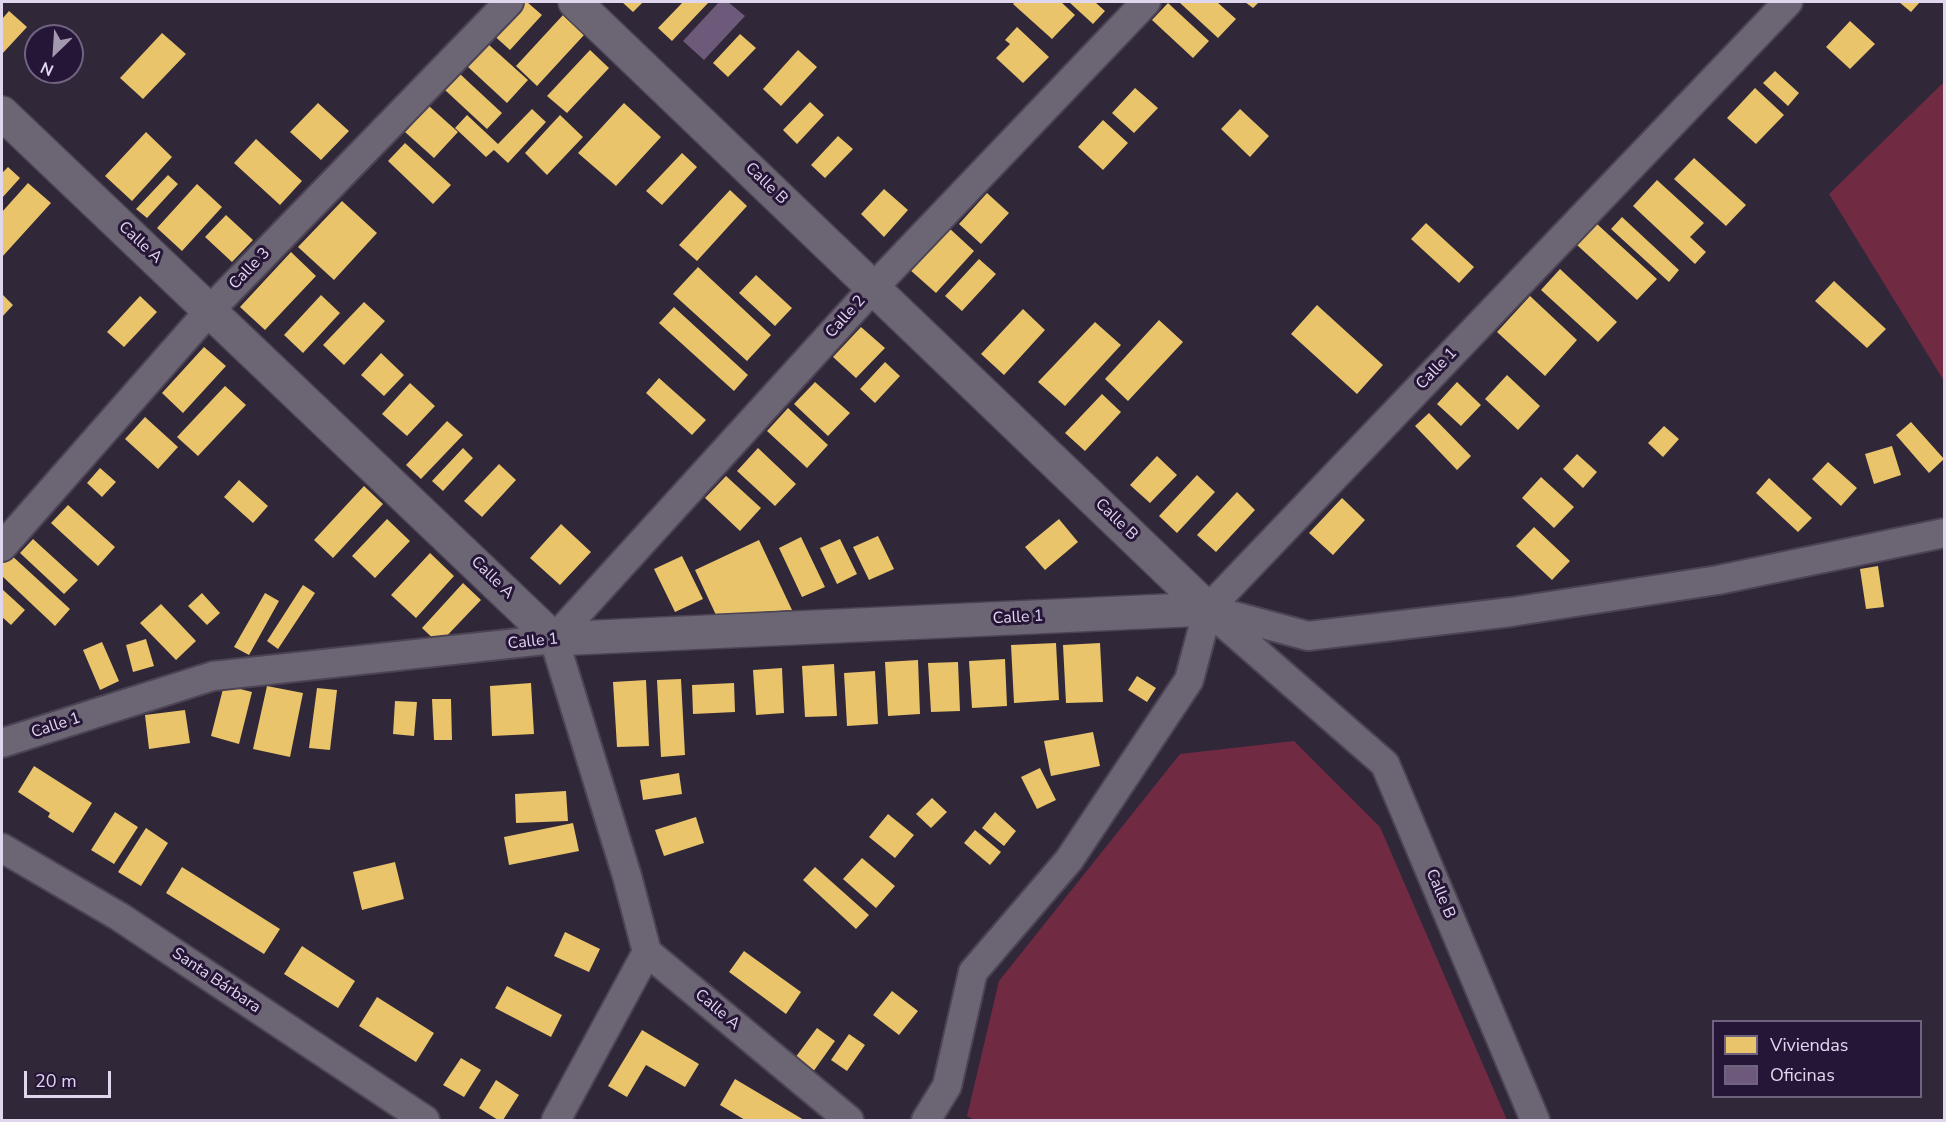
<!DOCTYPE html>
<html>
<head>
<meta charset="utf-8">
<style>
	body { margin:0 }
	#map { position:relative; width:1946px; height:1122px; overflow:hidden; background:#302739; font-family:"Nunito Sans",sans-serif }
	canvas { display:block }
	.frame { position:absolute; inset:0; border:3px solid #e0d7ee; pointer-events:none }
	.legend { position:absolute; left:1712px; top:1020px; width:210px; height:78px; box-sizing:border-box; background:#251537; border:2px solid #706380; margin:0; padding:8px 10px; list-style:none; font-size:18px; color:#e0d7ee }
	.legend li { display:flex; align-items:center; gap:12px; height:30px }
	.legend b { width:30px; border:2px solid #706380 }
	.north { position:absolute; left:24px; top:24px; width:60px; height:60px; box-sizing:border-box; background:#251537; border:2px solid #706380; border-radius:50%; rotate:205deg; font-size:16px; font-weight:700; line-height:24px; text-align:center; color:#e0d7ee }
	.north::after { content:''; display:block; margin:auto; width:21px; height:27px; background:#a299af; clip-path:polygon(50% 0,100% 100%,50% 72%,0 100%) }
	.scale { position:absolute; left:24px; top:1071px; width:87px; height:27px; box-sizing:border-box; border:3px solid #e0d7ee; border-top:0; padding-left:8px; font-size:18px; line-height:21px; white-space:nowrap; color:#e0d7ee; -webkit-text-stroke:4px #251537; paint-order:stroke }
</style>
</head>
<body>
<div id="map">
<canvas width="1946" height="1122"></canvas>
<div class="frame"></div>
<ul class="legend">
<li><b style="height:16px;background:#e9c46a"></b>Viviendas</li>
<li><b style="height:16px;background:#6d597a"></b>Oficinas</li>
</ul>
<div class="north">N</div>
<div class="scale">20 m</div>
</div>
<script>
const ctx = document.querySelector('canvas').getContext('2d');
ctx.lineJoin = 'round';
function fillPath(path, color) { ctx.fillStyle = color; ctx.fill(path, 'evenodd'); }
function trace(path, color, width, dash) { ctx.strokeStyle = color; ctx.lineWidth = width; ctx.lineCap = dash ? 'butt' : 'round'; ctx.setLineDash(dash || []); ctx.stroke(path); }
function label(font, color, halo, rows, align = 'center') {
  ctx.font = font + ' "Nunito Sans",sans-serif'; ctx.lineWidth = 6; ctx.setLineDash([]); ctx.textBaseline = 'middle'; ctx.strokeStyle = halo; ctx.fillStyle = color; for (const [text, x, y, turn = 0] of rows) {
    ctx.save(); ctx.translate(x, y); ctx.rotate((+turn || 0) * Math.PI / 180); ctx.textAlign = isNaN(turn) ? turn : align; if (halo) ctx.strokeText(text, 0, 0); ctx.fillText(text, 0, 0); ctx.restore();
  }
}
fillPath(new Path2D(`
	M1944,82V381L1829,194Z
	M1294,741L1380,827L1507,1120H974L967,1116L999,981L1180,754Z`), '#702b43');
fillPath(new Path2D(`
	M519,2H527L542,15L510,50L490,32Z
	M622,2H643L633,12Z
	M683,2H709L672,41L658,28Z
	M1015,2H1061L1075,15L1052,39L1013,4Z
	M1069,2H1095L1105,11L1093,24Z
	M1179,2H1217L1236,19L1218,38Z
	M1245,2H1259L1253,8Z
	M1899,2H1920L1911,12Z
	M1168,3L1209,41L1193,58L1152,20Z
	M9,11L27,27L2,54V19Z
	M563,15L584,35L537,86L516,66Z
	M1850,21L1875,44L1850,69L1826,47Z
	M1017,27L1049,57L1023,83L996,58L1010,44L1005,40Z
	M162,33L186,54L143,99L120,78Z
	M740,34L756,48L728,77L713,63Z
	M488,44L528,80L507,103L467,66Z
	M590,50L609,68L567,113L547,96Z
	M798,50L817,67L781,106L763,89Z
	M1775,71L1799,93L1788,106L1763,83Z
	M460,74L502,113L487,129L445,90Z
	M1135,88L1158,108L1134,133L1112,113Z
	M1755,88L1784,115L1756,144L1727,118Z
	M810,102L824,115L797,144L783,130Z
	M318,103L349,131L321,160L290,132Z
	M624,103L661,137L616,186L578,153Z
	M429,106L458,132L434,158L405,132Z
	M532,109L546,122L508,163L494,150L486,157L455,128L467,115L498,144Z
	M1240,109L1269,136L1250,157L1221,129Z
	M560,115L583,137L547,175L525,153Z
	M1103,120L1128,143L1103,170L1078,147Z
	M146,132L172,157L132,201L105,176Z
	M838,136L853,149L825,178L811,165Z
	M256,139L302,181L280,205L234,163Z
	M405,143L451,185L433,204L388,161Z
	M682,153L697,167L662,205L646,191Z
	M1694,158L1746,205L1726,226L1674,179Z
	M8,167L20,178L2,198V173Z
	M168,175L178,184L147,218L136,209Z
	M1657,180L1704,223L1690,237L1706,252L1695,264L1633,206Z
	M28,183L51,203L2,257V212Z
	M197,184L222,207L182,251L157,228Z
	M884,189L908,210L884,237L861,214Z
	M730,190L747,206L697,261L679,245Z
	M987,193L1009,213L981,244L959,224Z
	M342,201L377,233L334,280L298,247Z
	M226,215L253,240L232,262L205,237Z
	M1622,217L1679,270L1669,282L1611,229Z
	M1426,223L1474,267L1459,283L1411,239Z
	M1597,224L1657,279L1637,300L1577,245Z
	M948,227L974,251L936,293L909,269Z
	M291,252L316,276L265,330L240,307Z
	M979,259L996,274L962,311L945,296Z
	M698,267L771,335L747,361L673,294Z
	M1560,269L1617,322L1598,342L1541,290Z
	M756,275L792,308L775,326L739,293Z
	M1834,281L1886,329L1867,348L1815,301Z
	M2,294L13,305L2,317Z
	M321,295L340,313L303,353L284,335Z
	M140,296L157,312L124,347L107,332Z
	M1530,296L1577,340L1545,376L1497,332Z
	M364,302L385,321L344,365L323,345Z
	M1317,305L1383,365L1357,394L1291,334Z
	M674,307L748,375L734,391L659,323Z
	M1023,309L1045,330L1004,375L981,354Z
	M1159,320L1183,342L1128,401L1105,379Z
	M1095,322L1121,345L1065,406L1038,382Z
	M861,327L885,348L856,378L833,357Z
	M204,347L226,366L183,413L162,393Z
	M381,353L404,375L384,396L361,375Z
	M885,362L900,376L875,403L860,389Z
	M1507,375L1540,406L1518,430L1485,399Z
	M659,378L706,420L692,435L646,393Z
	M815,382L850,413L828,436L794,404Z
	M1457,382L1481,405L1461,426L1437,404Z
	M410,383L435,406L407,436L382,414Z
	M225,386L246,405L198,456L177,437Z
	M1102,394L1121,412L1085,451L1065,433Z
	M788,408L828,445L807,468L767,431Z
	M1429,413L1471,456L1457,470L1415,426Z
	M145,417L178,447L158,469L125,439Z
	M447,421L463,435L421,479L406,465Z
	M1911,422L1944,459L1929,473L1896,435Z
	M1664,426L1679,439L1663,457L1648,443Z
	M1892,446L1901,475L1874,484L1865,454Z
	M463,448L473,458L443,491L432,481Z
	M758,448L796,484L775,506L737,471Z
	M1577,454L1597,472L1583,488L1563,469Z
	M1157,456L1177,475L1150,503L1130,485Z
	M1828,462L1857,488L1841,506L1812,479Z
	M499,464L516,480L482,517L464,501Z
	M100,468L116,482L102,497L87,483Z
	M1197,475L1215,492L1177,533L1159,516Z
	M726,476L761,508L740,531L705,498Z
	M1541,477L1574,507L1554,528L1522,498Z
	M1769,478L1812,518L1798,532L1756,493Z
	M239,480L268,506L253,523L224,497Z
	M364,486L383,504L333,558L314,540Z
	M1237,492L1255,510L1216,552L1197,535Z
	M1342,498L1365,520L1333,555L1309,533Z
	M68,505L115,547L98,566L51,523Z
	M387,519L410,541L375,578L352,556Z
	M1059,519L1078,542L1045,570L1025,547Z
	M561,524L591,552L560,585L530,558Z
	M1534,527L1570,561L1552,580L1516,546Z
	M878,536L894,569L869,580L853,547Z
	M801,537L825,587L802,597L779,548Z
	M33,539L78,580L64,594L20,553Z
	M840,539L857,574L837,584L820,548Z
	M759,540L792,610L716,615L695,570Z
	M430,553L454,576L416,618L391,595Z
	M10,554L70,609L55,626L2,576V563Z
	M682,556L703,599L675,612L654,569Z
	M1878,566L1884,607L1866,609L1860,569Z
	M463,583L481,600L439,644L422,628Z
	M303,585L315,593L278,649L267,641Z
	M2,589L25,610L11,625L2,617Z
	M202,593L220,613L207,625L188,606Z
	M265,593L279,601L249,655L234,647Z
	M161,604L196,641L176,660L140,623Z
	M146,639L154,666L133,672L126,645Z
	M102,642L119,681L100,690L83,650Z
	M1056,643L1059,700L1014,703L1011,645Z
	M1100,643L1103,702L1066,703L1063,645Z
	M1005,659L1007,706L972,708L969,661Z
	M918,660L920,714L888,716L885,662Z
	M958,662L960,711L931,712L928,663Z
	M834,664L837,716L805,717L802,666Z
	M782,668L784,713L756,715L753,670Z
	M875,671L878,724L847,726L844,673Z
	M1137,676L1156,688L1147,702L1128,690Z
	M681,679L685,755L661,757L657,680Z
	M646,680L649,746L617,747L613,682Z
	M531,683L534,734L492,736L490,686Z
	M734,683L735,712L693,714L692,685Z
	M224,685L252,692L239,744L211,736Z
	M267,686L303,693L290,757L253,749Z
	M317,688L337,690L330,750L309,748Z
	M432,699H451L452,740H434Z
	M395,701L417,702L414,736L393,734Z
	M185,710L190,743L149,749L145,715Z
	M1093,732L1100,766L1051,776L1044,741Z
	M34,766L92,803L73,833L48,817L50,813L18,792Z
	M1040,768L1056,800L1037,809L1021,777Z
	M679,773L682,794L643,800L640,780Z
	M566,791L568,821L516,823L515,794Z
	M932,798L947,812L931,828L916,814Z
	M115,812L138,827L114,864L91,850Z
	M995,812L1016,831L1004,846L982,828Z
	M888,814L914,835L895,858L869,837Z
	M696,817L704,843L664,856L655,830Z
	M573,823L579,851L509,865L504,837Z
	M146,828L168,843L141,886L118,872Z
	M975,830L1001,852L990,865L964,843Z
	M862,858L895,886L876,908L843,879Z
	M395,862L404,899L362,910L353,872Z
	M182,867L280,929L264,954L166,893Z
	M815,867L869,915L856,929L803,880Z
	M565,932L600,949L589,972L554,956Z
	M302,946L355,981L338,1008L284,974Z
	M744,951L801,992L786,1014L729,972Z
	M507,986L562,1015L551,1037L495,1008Z
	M892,991L918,1011L899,1035L873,1015Z
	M377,997L434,1033L416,1062L359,1026Z
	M817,1028L835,1041L813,1072L795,1058Z
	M642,1030L699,1064L685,1087L646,1065L627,1097L608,1086Z
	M849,1034L865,1045L847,1071L831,1060Z
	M461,1058L481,1070L464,1097L443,1085Z
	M735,1079L804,1120H745L720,1105Z
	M496,1080L519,1095L503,1120H498L479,1108Z`), '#e9c46a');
fillPath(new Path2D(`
	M719,2H728L745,16L704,60L683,41Z`), '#6d597a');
const minor = new Path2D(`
	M2,547L210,310L509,2
	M1208,609L1308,636L1511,612L1718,580L1944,533
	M1214,615L1385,764L1535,1120
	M554,639L874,287L1146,2
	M554,639L627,876L647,952L849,1120
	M2,743L213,676L554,639
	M2,848L120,917L425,1120
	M556,1120L647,952
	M926,1120L947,1086L973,972L1069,860L1189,680L1208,609L1788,2`);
const tertiary = new Path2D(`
	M575,2L1208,609
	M2,113L554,639L1208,609`);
trace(minor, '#4c4455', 32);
trace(tertiary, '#4c4455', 36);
trace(minor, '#6c6574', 28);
trace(tertiary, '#6c6574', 33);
label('16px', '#e0d7ee', '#251537', [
	["Calle B",766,184,44],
	["Calle A",140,243,43],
	["Calle 3",250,269,-46],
	["Calle 2",846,317,-48],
	["Calle 1",1437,369,-46],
	["Calle B",1116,520,44],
	["Calle A",492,578,44],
	["Calle 1",1018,618,-3],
	["Calle 1",533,642,-6],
	["Calle 1",56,726,-18],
	["Calle B",1440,894,67],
	["Santa Bárbara",216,981,34],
	["Calle A",717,1010,40]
]);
</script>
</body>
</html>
